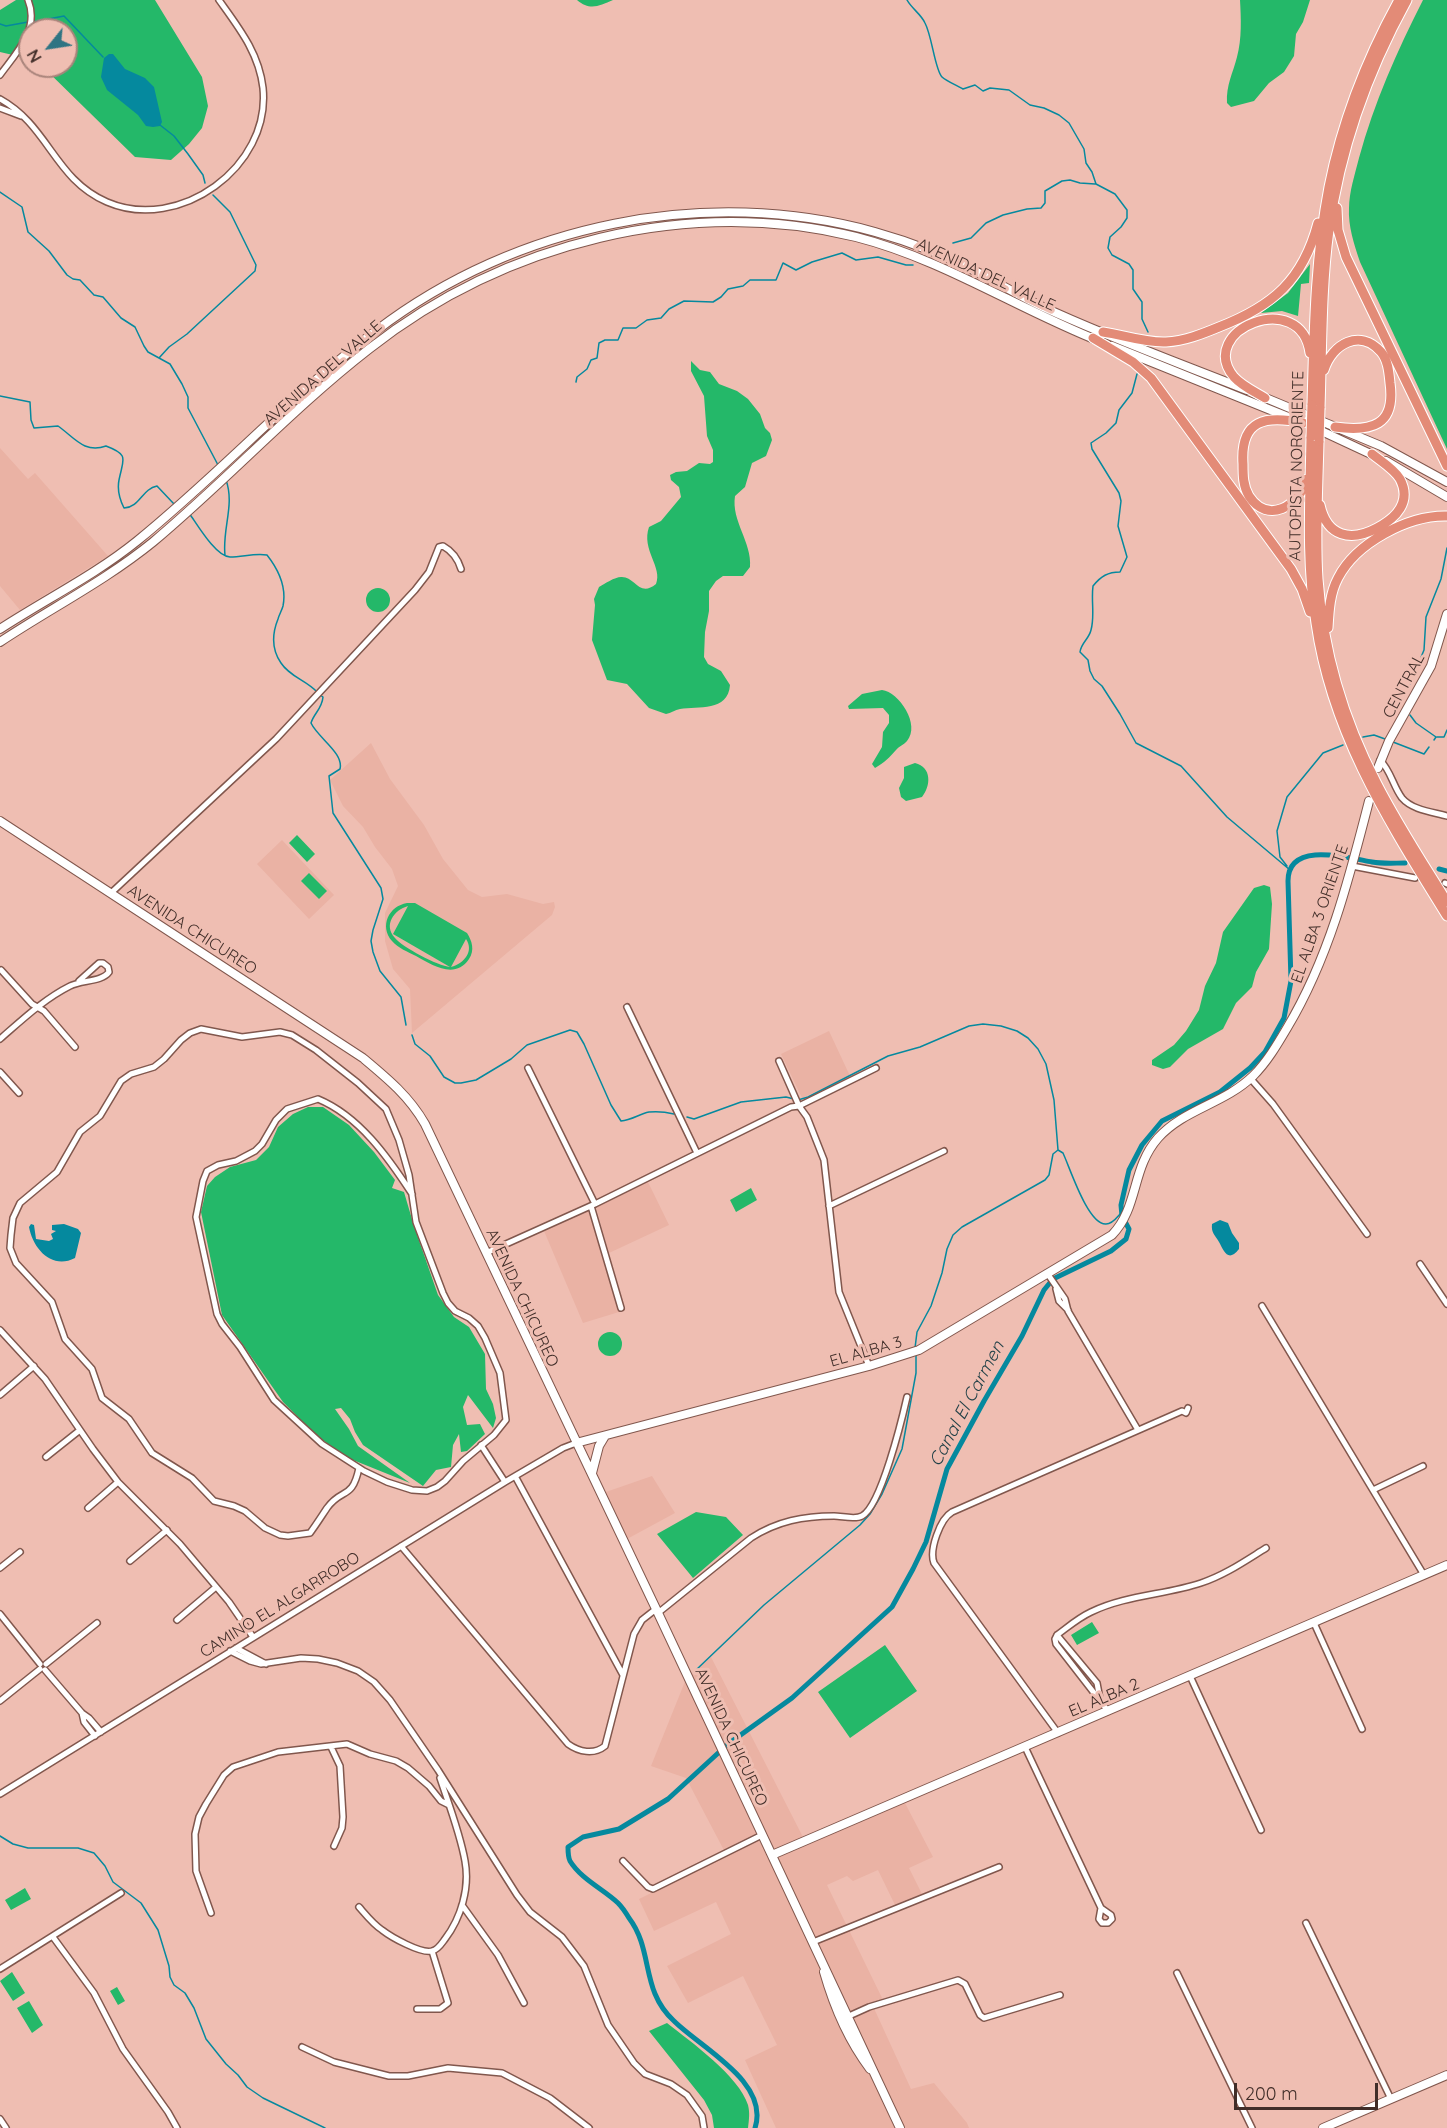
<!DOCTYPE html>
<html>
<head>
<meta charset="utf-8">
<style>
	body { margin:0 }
	#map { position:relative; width:1447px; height:2128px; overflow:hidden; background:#efbeb2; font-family:Quicksand,sans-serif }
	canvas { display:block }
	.north { position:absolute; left:18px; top:18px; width:60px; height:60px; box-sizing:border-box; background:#efbeb2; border:2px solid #a9847b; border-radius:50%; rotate:240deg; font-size:16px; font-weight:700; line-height:24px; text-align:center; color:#412e29 }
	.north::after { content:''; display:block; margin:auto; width:21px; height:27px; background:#2f7483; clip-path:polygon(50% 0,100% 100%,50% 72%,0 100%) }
	.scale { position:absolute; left:1234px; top:2083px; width:144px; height:27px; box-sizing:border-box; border:3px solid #412e29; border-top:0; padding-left:8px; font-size:18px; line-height:21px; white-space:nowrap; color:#412e29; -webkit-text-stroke:4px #efbeb2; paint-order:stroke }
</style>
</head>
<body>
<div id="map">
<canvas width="1447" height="2128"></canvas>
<div class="north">N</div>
<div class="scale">200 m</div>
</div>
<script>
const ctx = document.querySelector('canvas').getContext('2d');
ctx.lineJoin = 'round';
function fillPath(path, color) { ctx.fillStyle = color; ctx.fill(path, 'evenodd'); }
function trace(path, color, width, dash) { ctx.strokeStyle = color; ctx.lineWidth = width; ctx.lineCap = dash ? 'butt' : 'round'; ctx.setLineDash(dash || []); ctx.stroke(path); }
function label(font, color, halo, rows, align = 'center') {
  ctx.font = font + ' Quicksand,sans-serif'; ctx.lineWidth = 6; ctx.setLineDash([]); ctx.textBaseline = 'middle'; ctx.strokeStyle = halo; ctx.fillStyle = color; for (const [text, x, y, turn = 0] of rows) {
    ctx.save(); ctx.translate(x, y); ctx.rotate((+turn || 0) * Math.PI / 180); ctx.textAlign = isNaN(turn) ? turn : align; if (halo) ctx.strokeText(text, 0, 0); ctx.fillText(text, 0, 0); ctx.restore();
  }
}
fillPath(new Path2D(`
	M0,448L28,479L35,473L108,556L20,610L0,586Z
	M371,743L390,779L424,825L443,859L468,890L482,897L507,894L543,904L554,902L555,907L552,915L412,1033L410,989L393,969L385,941V913L398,886L392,869L375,847L363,827L343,806L330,780Z
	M282,840L334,895L309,919L257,864Z
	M829,1031L850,1076L802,1098L781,1054Z
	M648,1182L669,1225L609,1253L596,1207Z
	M589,1210L619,1312L583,1323L544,1231Z
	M652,1476L675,1513L627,1539L603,1493Z
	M711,1657L807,1845L905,1803L933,1857L909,1868L922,1894L895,1905L878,1870L853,1881L847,1876L827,1885L883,2000L872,2004L911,2089L934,2083L967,2123L969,2128H776L745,2060L777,2045L743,1976L688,2003L667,1966L731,1934L716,1902L654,1931L639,1899L727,1856L686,1778L651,1766L686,1679Z`), '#eab2a4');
fillPath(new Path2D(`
	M16,0H155L202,77L208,106L202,128L189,144L171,160L135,157L42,66H66V30H30V59L0,52V10Z
	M577,0H613C599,6 590,11 577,0Z
	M1240,0H1310L1303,22L1296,34L1294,56L1284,72L1269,83L1254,101L1231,107L1227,103C1226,85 1233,73 1237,57C1242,39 1241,18 1240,0Z
	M1423,0H1447V449L1360,262C1354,244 1348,226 1349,208C1349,192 1355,174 1359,158C1374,103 1397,51 1423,0Z
	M1310,264L1309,283L1301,284L1298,316L1282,311L1261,313L1288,293Z
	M691,361L700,370L710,372L719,384L737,391L748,399L760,414L765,428L770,433L772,440L766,456L752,463L745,487L735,496C731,521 752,542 750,567L743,576H723L716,581L709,591V611L705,632L704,657L708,664L721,671L730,685C728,712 698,706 680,709C675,710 671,713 666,714L649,708L627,684L607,680L592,640L595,605L594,599L599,587C604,584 615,577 621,577C635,576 639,598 656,584C663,567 641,550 649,527L661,521L681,497L679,487L671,480L670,475L676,472L687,471L699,463L710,464L713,462V450L707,436L704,396L691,371Z
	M366 600a12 12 0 1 1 24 0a12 12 0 1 1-24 0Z
	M882,690C899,692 921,725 907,741C904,745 899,746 896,750C890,757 884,763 875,768L872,764L882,747L883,732L889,723V715L883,708L849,709L848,706L862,694Z
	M915,763C932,767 931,786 922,797L906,801L901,797L899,788L904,778V767Z
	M297,835L315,854L307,862L289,843Z
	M309,873L327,891L319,899L301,881Z
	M1264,885L1270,887L1272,904L1269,949L1256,972L1252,987L1236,1003L1223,1029L1188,1049L1170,1067L1163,1069L1152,1065V1060L1174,1045L1186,1031L1199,1010L1205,986L1216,963L1223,932L1254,888Z
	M407,903H415L467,933C472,941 475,950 469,959C455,980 432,965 416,956C408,952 398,948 392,941C379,926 389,906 407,903ZM408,906L393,934L450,967C438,966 402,947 395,938C383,925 394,910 408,906ZM466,939C474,951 465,963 451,967Z
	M308,1107H323L349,1125L374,1152L395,1180L392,1188L404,1192L414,1226L438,1295L454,1317L469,1327L485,1354L486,1389L493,1404L496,1418L493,1428L468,1395L463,1407L467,1425L480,1424L485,1434L467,1451L461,1452L459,1434L453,1445L451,1467L436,1470L423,1486L363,1445L355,1432L350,1419L341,1408L335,1409L349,1429L358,1446L410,1483L348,1458L317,1436L283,1402L222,1315L201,1212L207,1186L215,1177L230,1167L256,1160L269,1147L278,1127L293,1114Z
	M751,1188L757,1200L736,1212L730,1200Z
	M598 1344a12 12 0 1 1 24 0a12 12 0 1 1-24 0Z
	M696,1512L726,1517L743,1535L693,1578L657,1534Z
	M1092,1622L1099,1633L1077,1645L1071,1635Z
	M885,1645L917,1691L850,1738L818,1692Z
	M25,1888L31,1899L11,1910L5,1900Z
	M12,1972L25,1993L13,2001L0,1981Z
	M117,1987L125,2001L118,2005L110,1991Z
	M29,2001L43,2025L32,2033L17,2008Z
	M667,2023C691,2042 739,2076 748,2105C750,2113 749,2120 748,2128H714L712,2115L704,2100L649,2031Z`), '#24b869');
fillPath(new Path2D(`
	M109,54H113L125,69L145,78L154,87L162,122L160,126L153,127L146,126L138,115L107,90L101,77L104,58Z
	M1220,1220L1228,1223L1232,1233L1239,1243V1249C1228,1263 1224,1251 1219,1242C1215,1235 1211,1233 1212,1224Z
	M31,1224L34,1225L36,1239L49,1241L53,1239L51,1234L56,1231L52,1230V1225L64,1224L78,1229L81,1233L75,1258C52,1270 33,1249 29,1227Z`), '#05899e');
trace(new Path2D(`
	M907,0C912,9 921,14 925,23C932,36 935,70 942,77C946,81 958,86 963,89L975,85L983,91L990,88L1009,90L1030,105L1044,108L1059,115L1069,123L1084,149L1086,163L1092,172L1096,184L1115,194L1127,210V218L1121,227L1110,237L1108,248L1112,255L1129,264L1133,270V289L1142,302V319L1148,332
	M33,22L64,16L103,57
	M0,24L6,26L28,22
	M160,125L174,136L188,154L203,175L205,183
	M0,192L22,207L28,232L49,251L67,275L73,279L80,280L94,295L103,297L121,318L135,327L144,346L148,352L159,358
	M213,195L230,212L256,265L255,271L187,334L169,347L159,358L170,364L182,384L188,397V408L218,465
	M953,243L971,238L986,223L1003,215L1027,209L1041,208L1045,203V191L1062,181L1070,180L1080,183L1095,184
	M1137,374L1132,393L1119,410L1116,423L1106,433L1091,443L1092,449L1119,493L1121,501L1118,526L1127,557L1120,572C1108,572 1101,576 1093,586C1091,601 1095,616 1091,630C1089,639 1081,643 1080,652L1088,660L1090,671L1094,679L1102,686L1120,714L1136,743L1181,766L1227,817L1290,870
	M576,382L577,377L587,369L591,360L597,358L599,343L605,340H618L623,328H636L647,320L661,318L669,309L684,301L713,302L721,297L728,289L743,286L750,280H776L783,263L796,270L812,262L842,253L856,260L878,257L906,265H913
	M0,396L30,402L31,420L34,428L58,426C74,437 84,454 106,446C130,455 123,459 119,480C117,490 120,500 124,508C140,507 142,489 157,486L174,504
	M189,513C197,524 216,557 230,557C243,557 254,553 267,555C278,569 287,586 283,606C282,610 279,615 278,619C272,634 272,650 281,663C290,677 306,680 317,692
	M225,555C222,529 235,505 226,480
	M1410,684L1424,650L1426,617L1441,579L1447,548
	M320,695L323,697C322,709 314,713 311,723C318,738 344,753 340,769L329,776L333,813L381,888L383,899L373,930L371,941L373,952L380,971L401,997L406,1025
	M1410,715L1416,723L1436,737L1434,740
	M1363,737L1374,735L1385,739
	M1437,737H1444L1447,730
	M1393,742L1424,754L1429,747
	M1287,866L1280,857L1277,831L1287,797L1323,753L1343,745
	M412,1035L415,1044L430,1056L444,1077L455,1083H461L476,1080L511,1059L527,1045L570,1030L577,1032L584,1044L611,1105L621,1121C632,1120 639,1114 649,1112C658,1111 666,1112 674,1114
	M798,1100L808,1097L888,1056L920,1047L969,1026L983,1024L1001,1026L1017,1031L1028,1038L1038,1049L1046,1064L1054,1100L1058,1150L1063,1153C1070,1168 1088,1225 1106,1224C1113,1224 1117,1217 1121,1213
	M687,1117L694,1119L741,1102L786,1097L794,1099
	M915,1348L917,1332L931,1306L942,1273L947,1249L953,1235L962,1227L1045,1180L1049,1175L1053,1154L1058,1150
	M696,1670L764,1605L860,1525L870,1514L882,1494L902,1449L916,1373V1356
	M0,1836L13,1844L28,1848H78L94,1853L105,1866L113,1882L141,1903L158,1930L169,1966L170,1977L174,1985L185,1993L194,2008L206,2039L226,2064L238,2075L247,2087L263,2098L325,2128`), '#05899e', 1.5);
trace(new Path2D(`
	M1439,869L1447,871
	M755,2128C770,2082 701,2048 674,2021C640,1990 654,1951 629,1918C626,1913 622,1907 618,1903C603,1889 581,1879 570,1861C568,1857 568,1851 568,1847L583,1837L619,1829L668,1799L728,1744L792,1698L892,1607L913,1569L926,1542L947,1469L984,1401L1022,1336L1044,1290L1053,1279L1111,1251L1126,1239L1129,1229L1122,1216L1121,1205L1129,1170L1142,1145L1162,1121L1220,1092L1250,1068L1265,1052L1284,1018L1291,981L1288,881C1288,840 1349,858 1372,862C1383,864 1394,863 1405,863`), '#05899e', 5);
const street = new Path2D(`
	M0,75C16,53 40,29 28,0
	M0,99C49,126 54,179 107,202C179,233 271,167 263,88C259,53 239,28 219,0
	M0,108L21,116
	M1380,760C1391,771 1393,786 1402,798C1412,810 1433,812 1447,816
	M1352,866L1415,878
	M1445,883L1447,884
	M111,893L276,739L415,590L429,572L439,547L443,546C452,551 458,559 461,569
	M1,970L32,1004L44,1011L75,1047
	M627,1007L697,1153
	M0,1039C22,1020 44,999 70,986C81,980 102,982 109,972L108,967L103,963H99L79,981
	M779,1061L799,1106L876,1068
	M528,1068L595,1204
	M0,1072L19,1093
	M1250,1078L1273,1104L1367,1234
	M591,1206L621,1308
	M829,1206L944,1151
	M486,1253L595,1204L791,1107L799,1106L807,1117L824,1160L839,1292L869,1366
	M1420,1264L1447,1304
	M1047,1273L1065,1299L1068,1311L1138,1430
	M1056,1289L1059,1301L1068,1310
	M1262,1306L1424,1575
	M0,1330L45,1379L93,1449L118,1482L180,1544L229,1602L253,1637
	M0,1395L34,1366
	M481,1445L505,1482
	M46,1457L80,1430
	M359,1468C352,1501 342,1487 327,1508C321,1517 316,1525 310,1533L288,1536L280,1535L265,1528L245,1511L234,1506L214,1501L192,1478L152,1453L129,1419L102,1398L92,1369L65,1339L52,1302L16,1263L10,1248L11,1235L13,1218L20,1203L57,1172L80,1132L100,1116L121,1081L131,1074L154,1067L164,1059L181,1040L190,1033L201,1029L242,1037L280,1032L292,1035L316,1050L358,1083L386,1109L399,1140L409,1175L416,1222L443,1293L448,1303L455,1311L469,1318L478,1326L485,1338L500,1373L506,1420L494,1435L463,1461L445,1481L437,1487L427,1491L412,1490L387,1482L364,1471L322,1444L274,1400L240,1347L222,1324L217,1314L196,1217L203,1181L207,1171L218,1165L236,1161L255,1151L262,1144L276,1120L287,1109L318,1099C359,1116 388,1157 412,1194
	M515,1476L623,1675
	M1373,1490L1423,1466
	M88,1508L118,1482
	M401,1546L568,1744C579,1752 594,1755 605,1746L634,1634L642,1620L656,1609
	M130,1561L167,1530
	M0,1568L20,1552
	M658,1613L751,1538C777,1521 804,1516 834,1516C842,1516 855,1520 862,1516C881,1506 902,1419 907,1397
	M0,1614L40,1664
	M177,1620L216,1587
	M1314,1623L1362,1729
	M1057,1635C1068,1627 1078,1618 1091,1612C1126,1595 1165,1595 1201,1583C1225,1575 1245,1561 1266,1548
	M1057,1635L1055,1639L1056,1644L1108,1711
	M1057,1635L1097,1683L1100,1699
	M236,1648L266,1664
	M230,1651L250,1661L261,1664L301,1658L318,1659L337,1663L358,1671L374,1682L390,1700L438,1770L517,1895L530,1912L562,1937L584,1966L608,2025L634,2063L645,2074L671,2084L687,2095L702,2116L704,2128
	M46,1664L97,1623
	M45,1670L82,1713L89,1718L101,1732
	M1190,1676L1261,1830
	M0,1701L40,1669
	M82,1713L84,1722L95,1736
	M1058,1733L934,1563C929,1550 940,1519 952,1512L1182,1411L1186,1413L1188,1408
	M331,1747L340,1766L343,1817L342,1828L334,1846
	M1025,1747L1101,1908L1111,1915L1112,1919L1108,1923H1102L1099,1919L1101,1908
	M0,1794L505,1482L563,1448L576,1443
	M623,1861L648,1887L653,1889L762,1835
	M462,1905L498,1955L524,2003
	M359,1907C366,1915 373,1924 382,1930C391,1937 421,1954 432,1951C438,1950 442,1943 445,1939C461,1918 470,1888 465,1861C460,1833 449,1805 440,1778
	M211,1913L196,1871L195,1834L199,1817L206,1804L224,1775L233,1767L278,1752L347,1744L370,1754L396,1761L408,1768L429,1786L441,1801L449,1805
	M1306,1923L1391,2099
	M53,1937L94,1993L123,2049L168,2112L177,2128
	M813,1942L999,1867
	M0,1969L121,1893
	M1177,1973L1252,2128
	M417,2009H440L448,2003L432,1951
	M849,2016L869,2007L958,1980L965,1984L980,2015L984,2018L1060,1995
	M302,2047L334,2062L389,2076H408L448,2068L502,2073L550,2098L589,2128
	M0,2119L6,2128`);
const secondary = new Path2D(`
	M1112,346L1293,419
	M1261,396L1381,446L1447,482
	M1315,428L1375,456
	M1386,461L1447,497
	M0,629C46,599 95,575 137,541C220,474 292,394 377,330C516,224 706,185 875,232C911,242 947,256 981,274C1001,285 1022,297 1043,307C1110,338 1179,363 1247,390
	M0,642C51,608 105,581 153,542C227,480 293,408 369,349C504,243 687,196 856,237C942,259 1016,308 1099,341
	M1378,768L1389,741L1431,666L1447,614
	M0,821L363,1058C387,1078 409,1096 425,1124L658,1613L900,2128
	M576,1443L869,1366L919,1350L1112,1235C1139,1207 1131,1169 1158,1138C1184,1109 1224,1104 1253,1076C1267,1062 1277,1045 1287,1028C1329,958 1349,879 1369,801
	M592,1473L599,1446L605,1436
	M772,1855L1447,1565
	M824,1972C834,2007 848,2040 870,2069
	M1323,2128L1447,2075`);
const highway = new Path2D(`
	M1337,208L1338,230L1346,257L1447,466
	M1103,332C1124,335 1144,343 1166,342C1185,341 1202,334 1219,327C1273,306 1303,280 1318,223
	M1093,338L1133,362L1151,378L1291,569L1302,589L1310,612
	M1324,370C1332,344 1360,328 1381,352C1388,360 1389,373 1390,383C1396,426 1371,432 1335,427
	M1265,398C1255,392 1242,386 1234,377C1195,330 1301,287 1310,353
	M1312,405C1314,332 1315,259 1329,187C1342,122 1367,58 1399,0
	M1320,408C1322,349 1321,289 1329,230C1340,149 1368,71 1407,0
	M1303,423C1266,415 1240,419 1243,464C1243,475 1243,486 1249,496C1268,525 1299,506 1307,479
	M1311,437C1310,499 1306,561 1316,623C1332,734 1389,822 1447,916
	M1319,441C1318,487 1315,533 1318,579C1323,650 1344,721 1377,784C1398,825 1423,863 1447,902
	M1320,505C1327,537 1351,542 1377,528C1396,518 1412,502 1400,479C1394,469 1382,462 1372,454
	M1328,628C1329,610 1330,593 1338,578C1356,543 1408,515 1447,516`);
trace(street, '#81574d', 8);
trace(secondary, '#81574d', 10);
trace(highway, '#fff', 11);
trace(street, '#fff', 5);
trace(secondary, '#fff', 8);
trace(highway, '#e38b77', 9);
const highwayBridge = new Path2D(`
	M1311,437L1312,405
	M1319,441L1320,408`);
trace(highwayBridge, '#fff', 11, []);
trace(highwayBridge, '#e38b77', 9);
label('16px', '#412e29', '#efbeb2', [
	["AVENIDA DEL VALLE",986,275,25],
	["AVENIDA DEL VALLE",323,373,-41],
	["AUTOPISTA NORORIENTE",1297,466,-89],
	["CENTRAL",1404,686,-62],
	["EL ALBA 3 ORIENTE",1320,914,-71],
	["AVENIDA CHICUREO",192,930,33],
	["AVENIDA CHICUREO",522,1298,65],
	["EL ALBA 3",866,1352,-16],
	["CAMINO EL ALGARROBO",280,1605,-32],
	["EL ALBA 2",1104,1698,-23],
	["AVENIDA CHICUREO",731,1737,65]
]);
label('italic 18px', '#1f3f46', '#efbeb2', [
	["Canal El Carmen",967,1404,-62]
]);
</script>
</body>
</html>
